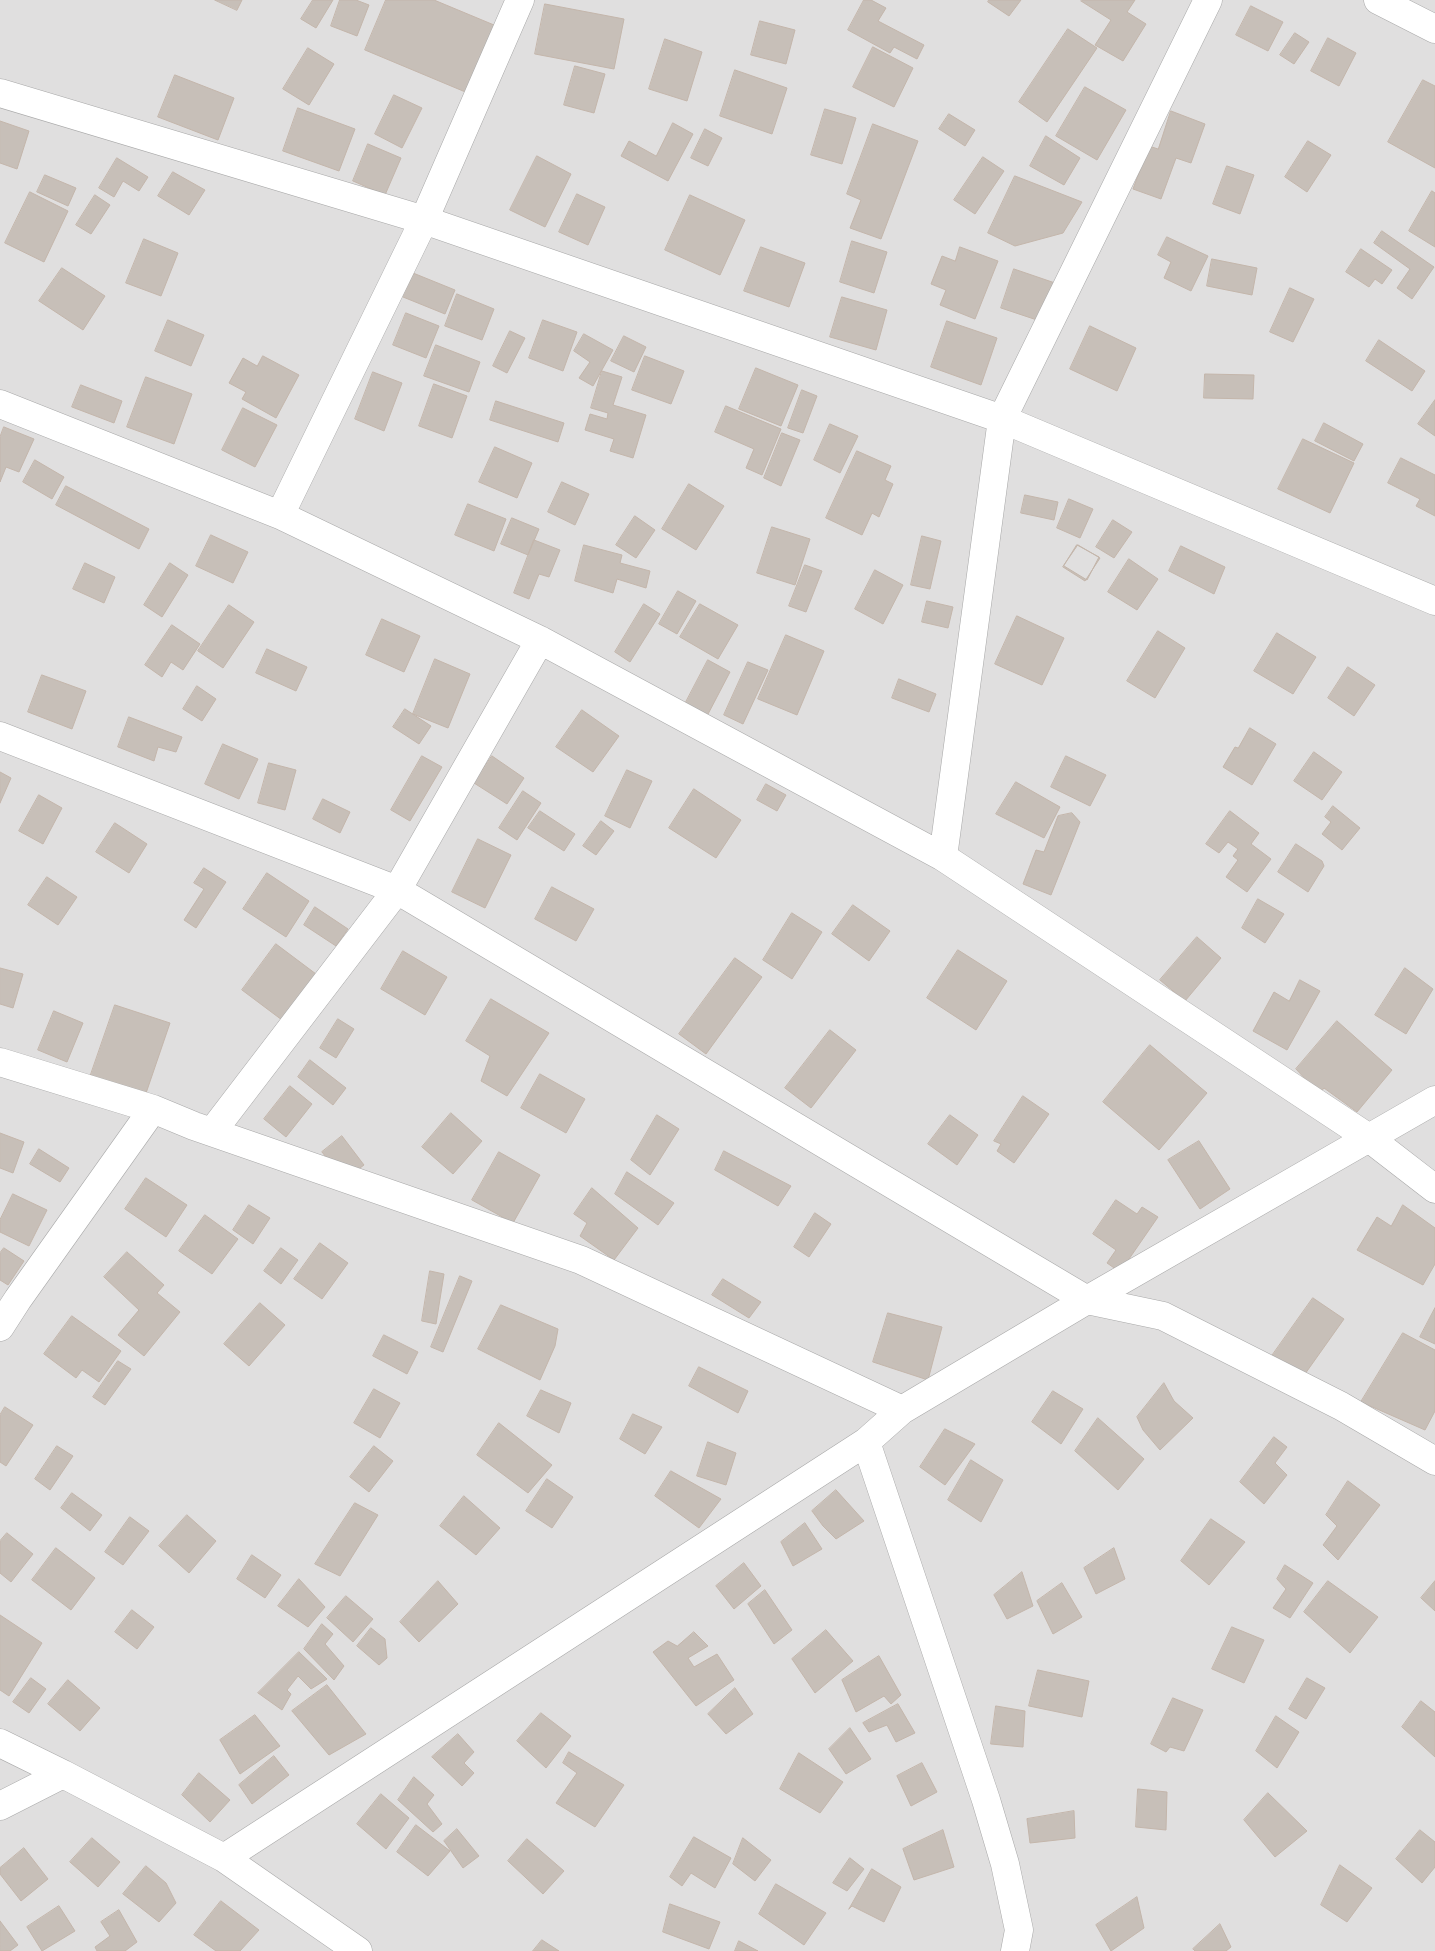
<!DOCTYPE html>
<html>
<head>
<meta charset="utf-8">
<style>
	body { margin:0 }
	canvas { display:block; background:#f2efe9 }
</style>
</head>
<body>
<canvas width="1435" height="1951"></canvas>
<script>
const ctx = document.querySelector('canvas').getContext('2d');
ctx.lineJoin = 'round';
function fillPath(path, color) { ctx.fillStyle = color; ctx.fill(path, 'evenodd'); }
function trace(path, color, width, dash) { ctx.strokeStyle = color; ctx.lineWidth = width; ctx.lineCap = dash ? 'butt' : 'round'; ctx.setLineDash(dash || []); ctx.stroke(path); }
fillPath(new Path2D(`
	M0,0H1435V1951H0Z`), '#e0dfdf');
const building = new Path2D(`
	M215,0H242L237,10Z
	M313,0H333L316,28L301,19Z
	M340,0H356L369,5L357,36L331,26Z
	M386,0H434L494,25L475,96L365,50Z
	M864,0H871L886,8L878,21L924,45L917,59L894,47L890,53L848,30Z
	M989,0H1021L1009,16L988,2Z
	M1082,0H1135L1127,12L1146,24L1123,61L1095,45L1111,20L1081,1Z
	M545,4L624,19L614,69L535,54Z
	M1251,6L1283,22L1268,51L1236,35Z
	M760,21L795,30L786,64L751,55Z
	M1068,29L1097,48L1047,122L1019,102Z
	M1295,33L1309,42L1294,64L1280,55Z
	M1328,38L1356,53L1339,86L1311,71Z
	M665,39L702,52L687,101L649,89Z
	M873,47L913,68L894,107L853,87Z
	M308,48L334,64L309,105L283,89Z
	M575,66L605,74L594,113L564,105Z
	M735,70L787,88L772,134L720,116Z
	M175,75L234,98L218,140L158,117Z
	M1423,80L1435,86V168L1388,142Z
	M1085,87L1126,110L1097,160L1056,136Z
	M394,95L422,108L402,148L375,134Z
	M298,108L355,129L339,171L283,151Z
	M825,109L856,118L842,164L811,155Z
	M1171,111L1205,124L1191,163L1176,158L1161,199L1133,189L1149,146L1158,149Z
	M949,114L975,130L965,146L939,129Z
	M0,121L29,131L17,169L0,163Z
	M673,123L693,134L668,181L621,156L629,141L656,156Z
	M873,124L918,141L881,239L850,228L861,200L847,194Z
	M705,129L722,138L708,166L691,158Z
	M1046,136L1080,158L1064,185L1030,166Z
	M1308,141L1331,155L1307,192L1285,177Z
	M368,144L401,158L385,195L353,181Z
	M537,156L571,174L545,227L510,210Z
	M983,157L1004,171L975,214L954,200Z
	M117,158L148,177L139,191L123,181L114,197L99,188Z
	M1227,166L1254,175L1240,214L1213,204Z
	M173,172L205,190L189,215L158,196Z
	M45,175L76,188L68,206L37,192Z
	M1015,176L1082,202L1063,233L1015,246L988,233Z
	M1432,191L1435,193V247L1409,231Z
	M30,192L68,211L44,262L5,243Z
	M577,194L605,207L588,245L559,232Z
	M95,195L110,205L91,234L76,225Z
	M690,195L745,220L720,275L665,250Z
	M1382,231L1434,267L1412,299L1397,288L1410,269L1374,243Z
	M1167,237L1208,256L1191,291L1164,278L1171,262L1158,255Z
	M144,239L178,253L161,296L126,283Z
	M852,241L887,252L874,293L840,282Z
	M761,247L805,263L789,307L744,291Z
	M960,247L998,261L975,319L940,305L946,290L931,284L942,256L955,261Z
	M1361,249L1392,270L1382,284L1375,279L1369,287L1346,272Z
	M1212,259L1257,268L1252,295L1207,286Z
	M62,268L105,296L83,330L39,301Z
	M1014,269L1055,283L1043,322L1001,308Z
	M413,273L455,290L445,314L403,297Z
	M1290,288L1314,299L1293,342L1270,332Z
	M457,294L494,309L482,340L445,326Z
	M842,297L887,310L876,350L830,337Z
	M406,313L439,326L426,358L393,345Z
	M168,320L204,335L191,366L155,351Z
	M543,320L577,332L563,371L529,358Z
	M947,321L997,338L981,385L931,367Z
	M1090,326L1136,348L1117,391L1070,369Z
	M510,331L525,338L507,373L493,366Z
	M584,334L613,350L593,386L579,378L590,362L574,351Z
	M624,336L646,347L634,372L611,361Z
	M1379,340L1425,371L1412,391L1366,361Z
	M436,345L480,362L469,392L424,376Z
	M263,356L299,375L276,418L242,399L246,392L229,383L243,358L257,366Z
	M645,356L684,371L671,404L632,390Z
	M756,368L798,385L781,426L739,409Z
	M602,371L622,377L613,405L646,415L633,458L610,451L614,439L585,430L590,414L607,419L608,413L591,408Z
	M373,372L402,383L384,431L355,419Z
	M1205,374L1254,375L1253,399L1204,398Z
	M146,377L192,394L174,444L127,427Z
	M434,384L467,396L452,438L419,426Z
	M81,385L122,401L114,423L72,407Z
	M802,390L817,396L803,433L788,428Z
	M1435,400V436L1418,424Z
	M496,401L564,423L558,442L490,420Z
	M726,406L781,429L762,475L746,468L754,449L715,432Z
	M243,408L277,425L255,467L222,450Z
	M1324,423L1363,444L1354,461L1315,441Z
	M830,424L858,436L840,473L814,460Z
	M4,427L34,439L19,472L6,467L0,482V437Z
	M782,433L800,440L781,486L764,478Z
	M1303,439L1354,463L1330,513L1278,489Z
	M495,447L532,463L517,498L479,482Z
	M857,451L891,466L885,480L893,484L879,517L872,513L862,535L826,518Z
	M1401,458L1435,475V516L1416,506L1420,499L1388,483Z
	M35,460L64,477L52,499L23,482Z
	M562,482L589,494L575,525L548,512Z
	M689,484L724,506L696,550L662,529Z
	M66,486L149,529L139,549L56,505Z
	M1025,495L1058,502L1054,520L1021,513Z
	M1069,499L1093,509L1080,538L1057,528Z
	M468,504L506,519L494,551L455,535Z
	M635,516L655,530L636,558L616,545Z
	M512,518L539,529L528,555L501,544Z
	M1113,520L1132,532L1114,558L1096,547Z
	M772,527L810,539L795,585L757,573Z
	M211,535L248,552L233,583L196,566Z
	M922,536L941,541L930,589L911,585Z
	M534,540L560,550L549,577L539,574L529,599L514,593Z
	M584,545L622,555L620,563L650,571L646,588L617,579L613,593L575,581Z
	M1077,545L1099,557L1087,580L1064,566Z
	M1078,545L1100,558L1085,581L1063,567Z
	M1181,546L1225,567L1214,594L1169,571Z
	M1129,559L1158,579L1137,610L1108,592Z
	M85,563L115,577L104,603L73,589Z
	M170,563L188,575L162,617L144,605Z
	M805,565L822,571L806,612L789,606Z
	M875,570L903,585L883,624L855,609Z
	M678,591L696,601L677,634L659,624Z
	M927,601L953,607L948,628L922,622Z
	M644,604L660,614L630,662L615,652Z
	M700,604L738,625L718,659L680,637Z
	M229,605L254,622L223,668L198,651Z
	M1017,616L1064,638L1042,685L995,664Z
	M382,619L420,636L404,672L366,655Z
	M172,625L200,644L183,670L171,662L162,677L145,665Z
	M1158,631L1185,648L1155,698L1127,681Z
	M1277,633L1316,657L1293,694L1254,671Z
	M786,635L824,651L797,715L758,699Z
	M267,649L307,667L296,691L256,673Z
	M435,659L470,674L448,728L413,714Z
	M708,660L730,672L707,716L685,704Z
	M748,662L768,670L743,724L724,715Z
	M1348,667L1375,685L1354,716L1328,698Z
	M42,675L86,691L72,729L28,712Z
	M899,679L936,694L929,712L892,698Z
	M197,686L216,699L202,721L183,709Z
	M405,709L431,726L419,744L393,727Z
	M582,710L619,736L593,772L556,747Z
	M129,717L182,737L176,752L158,747L154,761L118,747Z
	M1250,728L1276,744L1252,785L1223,767L1235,747L1238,748Z
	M223,744L258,759L239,799L205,784Z
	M1314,752L1342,772L1322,800L1294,781Z
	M422,756L442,767L410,821L391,810Z
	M492,756L524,778L507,804L474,783Z
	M1066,756L1106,775L1090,806L1051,787Z
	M269,763L296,770L285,810L258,803Z
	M627,770L652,781L630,828L605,816Z
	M0,772L11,778L0,803Z
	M1016,782L1060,807L1044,838L996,814Z
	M766,784L786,795L777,811L757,800Z
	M694,789L741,820L716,858L669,828Z
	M523,791L541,803L517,840L499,828Z
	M39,795L62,808L43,844L19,831Z
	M323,799L350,812L340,833L313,819Z
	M1333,806L1360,828L1342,850L1322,834L1331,822L1325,817Z
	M540,811L575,834L564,851L528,828Z
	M1230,811L1259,833L1251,844L1271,859L1247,892L1226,877L1238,860L1233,856L1238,849L1228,842L1219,853L1206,844Z
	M1072,813L1080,822L1051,895L1023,884L1036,850L1044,852L1058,816Z
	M601,821L614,831L596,855L583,846Z
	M115,823L147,844L129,873L96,852Z
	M478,839L511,855L485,908L452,892Z
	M1296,844L1322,861L1324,866L1308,892L1278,872Z
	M204,868L226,882L196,928L184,920L204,889L194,883Z
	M267,873L309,901L286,937L243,909Z
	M47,877L77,897L58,925L28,905Z
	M552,887L594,909L576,941L535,919Z
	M1258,899L1284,914L1265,943L1242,928Z
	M853,905L890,931L869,961L832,934Z
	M315,907L348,929L336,946L304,925Z
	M792,913L822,932L792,979L763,960Z
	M1197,937L1221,958L1185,1001L1160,980Z
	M276,944L316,974L282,1020L242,990Z
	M958,950L1007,981L976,1030L927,998Z
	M403,951L447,977L425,1015L381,989Z
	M735,958L762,977L706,1054L679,1034Z
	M0,968L23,974L13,1008L0,1004Z
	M1405,968L1433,989L1406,1034L1375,1015Z
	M1300,980L1320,991L1287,1050L1253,1031L1274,992L1289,1001Z
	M491,999L549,1033L507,1096L481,1081L490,1056L466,1041Z
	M115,1005L170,1023L143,1102L88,1083Z
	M54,1011L83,1023L67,1062L38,1050Z
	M338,1019L354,1029L336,1058L320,1048Z
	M1337,1021L1392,1070L1357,1112L1324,1088L1319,1094L1296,1069Z
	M830,1030L856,1050L811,1108L785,1088Z
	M1150,1045L1207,1093L1159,1150L1103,1102Z
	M310,1060L346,1088L333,1105L298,1077Z
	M540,1074L585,1099L566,1133L521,1108Z
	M290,1086L312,1104L286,1137L264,1119Z
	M1023,1096L1049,1114L1014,1163L997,1151L1001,1144L994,1141Z
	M451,1113L482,1141L453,1174L422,1147Z
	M657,1115L679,1129L650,1175L631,1160Z
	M950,1115L978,1135L957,1165L928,1144Z
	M0,1133L24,1142L13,1173L0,1168Z
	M342,1136L364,1165L344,1180L322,1152Z
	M1199,1141L1230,1189L1200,1209L1168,1160Z
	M39,1149L69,1168L60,1182L30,1164Z
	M724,1151L791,1186L778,1206L715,1170Z
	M499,1152L540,1175L513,1223L472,1200Z
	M627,1172L674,1203L658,1225L615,1194Z
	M146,1178L187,1205L166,1237L125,1209Z
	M592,1188L638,1228L614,1260L580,1236L587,1223L574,1214Z
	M13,1194L47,1210L29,1246L0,1232V1220Z
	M1116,1200L1137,1214L1142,1207L1158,1217L1120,1272L1107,1263L1116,1250L1093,1234Z
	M249,1205L270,1218L253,1244L233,1230Z
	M1403,1205L1435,1228V1264L1423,1285L1357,1250L1377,1217L1391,1226Z
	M815,1213L831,1224L809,1257L794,1247Z
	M205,1215L238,1239L212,1274L179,1251Z
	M320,1243L348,1263L322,1299L294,1279Z
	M4,1248L24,1261L8,1285L0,1280V1253Z
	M281,1248L298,1260L281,1284L264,1271Z
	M127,1252L164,1285L157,1293L180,1312L144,1356L118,1335L139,1310L104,1277Z
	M430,1271L444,1274L436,1324L422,1321Z
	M460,1276L472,1281L443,1352L431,1347Z
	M723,1279L761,1302L749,1318L712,1295Z
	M1313,1298L1344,1319L1300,1381L1269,1360Z
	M260,1303L285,1325L249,1366L224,1344Z
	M501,1305L558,1329L555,1346L540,1380L478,1349Z
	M1435,1308V1344L1420,1337Z
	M888,1313L942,1327L928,1380L873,1362Z
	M72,1316L121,1351L99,1382L82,1370L76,1378L44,1354Z
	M1403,1333L1435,1350V1411L1425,1430L1361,1402Z
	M384,1335L418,1352L407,1374L373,1356Z
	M118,1361L131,1369L105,1405L93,1397Z
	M699,1367L748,1391L738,1413L689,1386Z
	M1164,1383L1174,1401L1193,1418L1160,1450L1143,1430L1137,1417Z
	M374,1389L400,1403L380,1438L354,1423Z
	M541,1390L571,1403L559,1433L527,1416Z
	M1053,1391L1083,1409L1061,1444L1032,1422Z
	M5,1407L33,1425L6,1466L0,1462V1415Z
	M633,1414L662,1427L645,1454L620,1439Z
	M1098,1418L1144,1459L1118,1490L1075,1451Z
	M499,1423L552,1465L528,1493L477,1455Z
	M945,1429L975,1444L945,1485L920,1467Z
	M1274,1437L1287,1447L1275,1463L1287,1475L1264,1504L1240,1482Z
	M708,1442L736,1453L726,1485L697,1476Z
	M57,1446L73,1456L50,1490L35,1479Z
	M374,1446L393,1461L369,1492L350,1477Z
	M971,1460L1003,1480L981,1522L948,1500Z
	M671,1471L721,1499L699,1528L655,1496Z
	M547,1479L573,1497L552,1528L526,1511Z
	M1348,1481L1380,1505L1338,1560L1323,1545L1337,1526L1326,1515Z
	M836,1490L864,1521L836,1539L823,1526L812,1511Z
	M72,1493L102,1515L90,1531L61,1508Z
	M464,1496L500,1528L476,1555L440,1526Z
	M355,1503L378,1515L340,1576L315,1564Z
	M187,1515L216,1541L189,1573L159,1546Z
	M130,1517L149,1531L123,1565L105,1552Z
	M1211,1519L1245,1542L1209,1585L1181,1561Z
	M805,1523L822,1549L793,1566L781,1542Z
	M7,1533L33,1554L11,1582L0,1573V1541Z
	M56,1548L95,1578L71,1610L32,1580Z
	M1114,1548L1125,1579L1096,1594L1084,1568Z
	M252,1555L281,1575L265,1598L237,1579Z
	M744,1563L761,1586L734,1609L716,1586Z
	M1285,1565L1313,1583L1290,1618L1273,1608L1286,1589L1277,1579Z
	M1022,1572L1033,1606L1007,1619L994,1595Z
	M299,1579L325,1607L308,1627L278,1606Z
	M438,1581L458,1604L419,1642L400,1622Z
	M1328,1581L1378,1617L1350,1653L1304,1612Z
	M1435,1581V1611L1421,1598Z
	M1062,1583L1082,1617L1053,1634L1037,1601Z
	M765,1590L792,1630L774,1644L748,1604Z
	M346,1596L373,1619L353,1642L327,1618Z
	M132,1610L154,1627L137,1649L115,1632Z
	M0,1615L42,1643L9,1696L0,1690Z
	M322,1624L333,1634L325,1644L344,1666L334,1680L304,1649Z
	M1232,1627L1264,1640L1244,1683L1212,1669Z
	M371,1628L385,1639L387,1658L379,1665L357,1646Z
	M826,1630L853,1661L815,1693L792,1659Z
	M694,1632L708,1646L688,1658L694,1667L717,1654L734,1680L696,1706L653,1652L668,1641L677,1646Z
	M299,1652L327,1679L311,1689L298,1676L287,1690L291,1694L282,1710L258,1693Z
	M879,1656L901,1695L891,1704L884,1696L856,1712L842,1680Z
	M1038,1670L1089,1681L1082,1717L1029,1706Z
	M31,1678L46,1689L29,1713L13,1702Z
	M1307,1678L1325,1688L1306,1719L1289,1709Z
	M68,1680L100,1708L80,1731L48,1704Z
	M327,1685L366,1734L329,1755L292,1711Z
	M735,1688L753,1714L726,1734L708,1714Z
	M1173,1698L1203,1710L1184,1751L1170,1747L1166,1752L1151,1744Z
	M1421,1701L1435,1712V1757L1402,1727Z
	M898,1704L915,1733L896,1742L887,1725L869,1732L863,1723Z
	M996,1706L1025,1711L1023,1747L991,1744Z
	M541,1713L571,1736L546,1768L517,1741Z
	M255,1715L280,1746L240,1774L220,1740Z
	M1276,1716L1299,1732L1277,1768L1256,1751Z
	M850,1728L871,1759L846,1774L829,1749Z
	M458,1734L474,1752L464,1763L474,1773L462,1786L432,1757Z
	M569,1752L624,1785L595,1827L556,1803L577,1773L563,1763Z
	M799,1753L843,1782L820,1813L780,1789Z
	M274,1756L289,1775L252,1804L239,1785Z
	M922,1763L937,1792L911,1806L897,1776Z
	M199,1773L230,1800L210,1822L182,1795Z
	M414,1777L434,1795L427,1804L442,1824L433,1832L398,1800Z
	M1138,1789L1167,1792L1166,1830L1136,1827Z
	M1268,1793L1307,1831L1275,1857L1244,1820Z
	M381,1794L409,1818L386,1849L357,1824Z
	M1074,1811L1075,1838L1030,1843L1027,1819Z
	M416,1825L450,1851L428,1876L397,1852Z
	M457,1829L479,1856L463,1868L444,1841Z
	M943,1830L954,1867L914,1880L903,1849Z
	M1420,1830L1435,1842V1867L1422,1883L1396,1859Z
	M694,1837L731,1858L715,1888L691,1873L682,1886L670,1877Z
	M92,1838L120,1862L98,1887L70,1862Z
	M743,1838L771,1860L755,1881L733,1864Z
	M527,1839L564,1871L543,1894L508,1861Z
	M24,1848L48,1879L21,1901L0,1874V1868Z
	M850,1858L864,1869L847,1891L833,1883Z
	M1340,1865L1372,1888L1347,1922L1321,1905Z
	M146,1866L166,1883L176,1903L159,1922L123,1894Z
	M872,1869L901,1887L884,1922L852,1906L849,1909Z
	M776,1884L826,1913L804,1945L759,1914Z
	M1137,1897L1144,1928L1111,1951L1096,1925Z
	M221,1901L259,1930L240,1951H216L194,1935Z
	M670,1904L720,1922L709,1949L663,1932Z
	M59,1906L75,1931L42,1951L27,1927Z
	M119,1910L137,1942L125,1951H97L95,1947L110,1936L101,1922Z
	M0,1921L18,1945L10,1951H0Z
	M1220,1924L1231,1947L1226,1951H1195L1193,1949Z
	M542,1940L559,1951H533Z
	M739,1941L758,1951H735Z`);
fillPath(building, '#c7bfb8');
trace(building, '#c4b6ab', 1);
const minor = new Path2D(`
	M1378,0L1435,29
	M0,93L424,220L1002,419L1435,601
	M0,404L280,515L540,640L943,857L1369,1138L1435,1189
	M280,515L424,220L520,0
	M0,736L397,890L1087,1300L1163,1316L1341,1406L1435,1461
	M943,857L1002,419L1208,0
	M0,1062L153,1109L194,1126L581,1260L902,1410
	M212,1132L397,890L540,640
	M0,1327L18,1299L153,1109
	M866,1442L986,1800L1005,1864L1019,1930L1015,1951
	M0,1743L63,1774L224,1858L358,1951
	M0,1806L63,1774
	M224,1858L866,1442L902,1410L1087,1300L1435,1100`);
trace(minor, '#a9a9a9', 29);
trace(minor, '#fff', 28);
</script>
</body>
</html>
